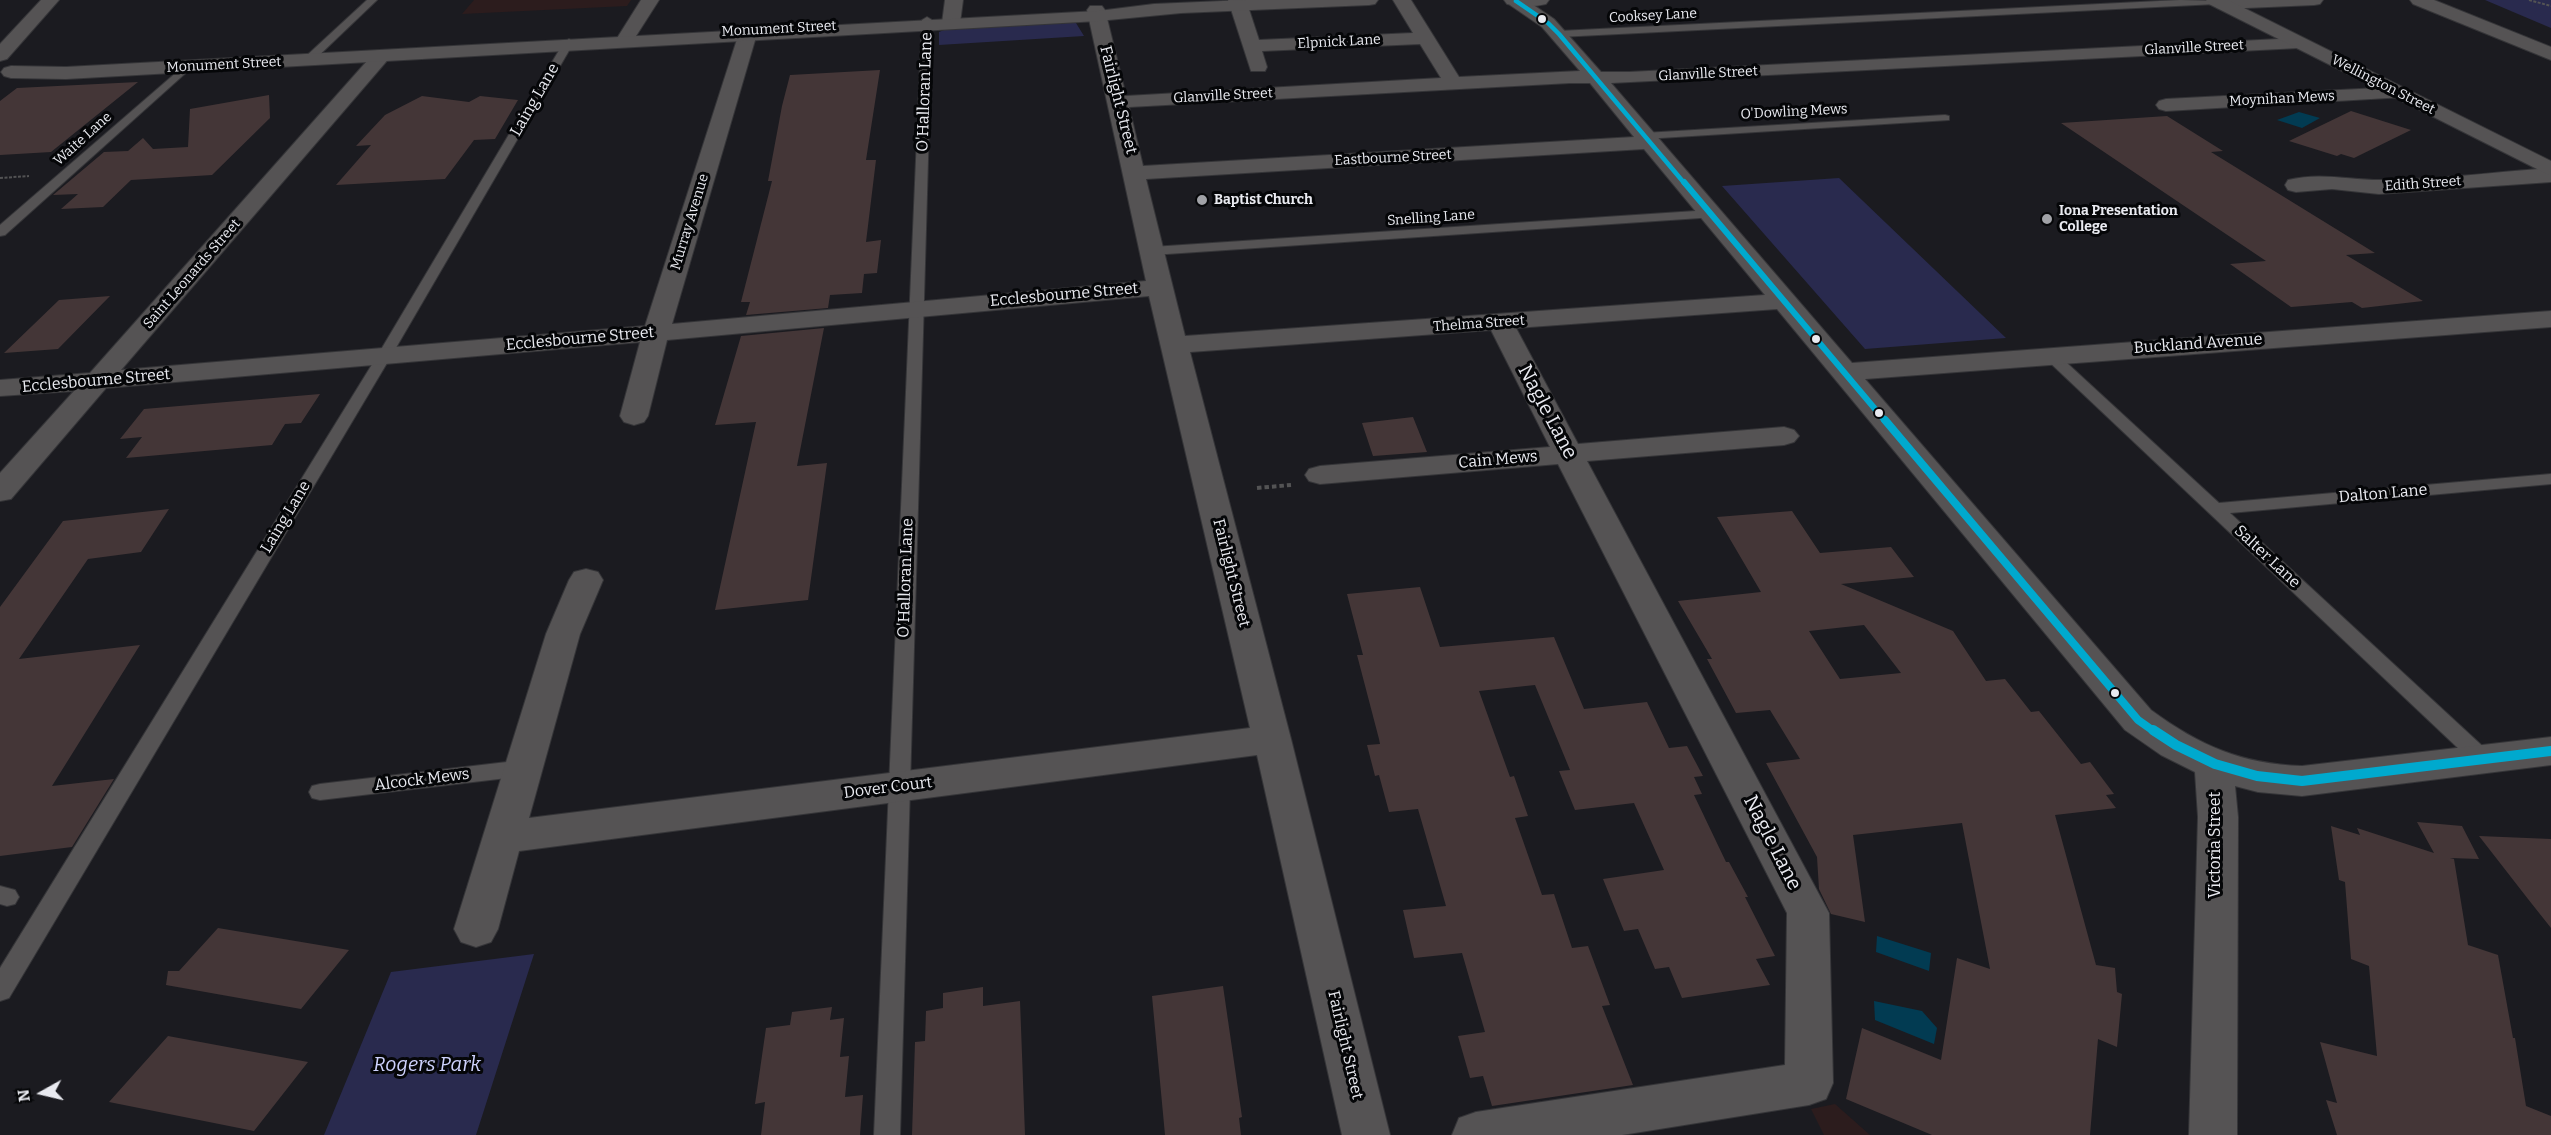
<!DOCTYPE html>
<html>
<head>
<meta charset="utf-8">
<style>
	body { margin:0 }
	#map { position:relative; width:2551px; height:1135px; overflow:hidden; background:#1b1b20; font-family:Bitter,serif }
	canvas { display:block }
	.north { position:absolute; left:12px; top:1063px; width:60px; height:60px; -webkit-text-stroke:4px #050608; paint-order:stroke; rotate:262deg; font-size:16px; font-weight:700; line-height:24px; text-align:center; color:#e9eaf0 }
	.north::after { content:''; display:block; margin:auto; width:21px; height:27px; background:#e9eaf0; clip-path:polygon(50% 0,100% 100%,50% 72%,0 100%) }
</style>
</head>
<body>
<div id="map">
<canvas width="2551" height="1135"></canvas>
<div class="north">N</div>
</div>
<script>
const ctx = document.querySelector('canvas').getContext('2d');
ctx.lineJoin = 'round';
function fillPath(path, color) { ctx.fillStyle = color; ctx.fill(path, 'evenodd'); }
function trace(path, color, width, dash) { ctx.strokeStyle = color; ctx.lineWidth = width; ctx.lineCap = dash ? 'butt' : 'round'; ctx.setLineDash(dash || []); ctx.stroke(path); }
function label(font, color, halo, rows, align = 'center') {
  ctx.font = font + ' Bitter,serif'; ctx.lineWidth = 6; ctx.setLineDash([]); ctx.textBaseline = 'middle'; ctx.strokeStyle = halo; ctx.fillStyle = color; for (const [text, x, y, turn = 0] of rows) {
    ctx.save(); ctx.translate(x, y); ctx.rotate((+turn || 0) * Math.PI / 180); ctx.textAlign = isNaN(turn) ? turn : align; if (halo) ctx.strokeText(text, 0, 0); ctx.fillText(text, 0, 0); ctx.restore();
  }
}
fillPath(new Path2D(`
	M474,0H631L627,6L462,14Z
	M1835,1104L1870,1135H1824L1811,1109Z`), '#2c1c1d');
fillPath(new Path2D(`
	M2485,0H2551V28Z
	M1069,21L1076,23L1084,36L939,45V32L949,28Z
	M1839,178L2006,338L1865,349L1722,186Z
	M534,954L476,1135H324L391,972Z`), '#292a4e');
fillPath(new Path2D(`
	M2299,112L2320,118L2302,128L2277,120Z
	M1877,936L1931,953L1929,971L1876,952Z
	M1874,1001L1922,1011L1937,1028L1934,1044L1875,1020Z`), '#023b52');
fillPath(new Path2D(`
	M880,70L866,160H876L866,242L881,240L877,273L864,274L862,293L830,295L828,308L746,315L750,302H741L772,181H768L782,106L790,75Z
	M138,82L51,152L0,155V101L17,88Z
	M269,95L270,118L212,175L131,180L103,207L61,209L78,194L53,195L104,152L128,151L143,138L153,149L188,147L190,109Z
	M422,96L469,102L480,96L518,100L495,139L474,140L445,179L336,185L371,145L356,146L385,115Z
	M2351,111L2411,130L2354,158L2341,154L2337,156L2289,141Z
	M2167,116L2223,151L2211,152L2375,253L2346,255L2423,301L2362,308L2352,302L2291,307L2230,264L2266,261L2061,123Z
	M110,296L58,349L4,353L59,300Z
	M824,328L797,466L827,463L808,600L715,610L756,422L715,425L741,336Z
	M320,394L301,423L285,424L272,445L126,458L142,437L120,439L144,409Z
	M1413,417L1427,452L1373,456L1362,423Z
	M169,509L141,552L88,559L19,659L140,645L52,786L114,779L72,847L0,856V607L63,521Z
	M1792,511L1820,553L1891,547L1914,577L1841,584L1953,631L1986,681L2005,679L2031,712L2039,711L2081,764L2090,762L2114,794L2106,795L2116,808L2055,815L2096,965L2115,968L2117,992L2122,994L2117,1047L2098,1039L2090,1135H1932L1846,1099L1862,1028L1941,1060L1957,958L1990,969L1962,823L1853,835L1865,922L1831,914L1819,889L1817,857L1766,763L1800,759L1770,710L1736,713L1707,659H1712L1678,601L1761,592L1717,517ZM1864,625L1901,673L1840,679L1809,631Z
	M1420,587L1440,647L1554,637L1584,709L1647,702L1669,748L1687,746L1703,776L1694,777L1702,794L1694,795L1726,862H1729L1748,897H1745L1775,956L1756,959L1770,985L1682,998L1669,967L1655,969L1638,929L1624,931L1603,879L1664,870L1634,803L1575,810L1559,771L1570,770L1535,685L1479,691L1510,777L1514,776L1528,816L1515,818L1542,895L1554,894L1572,948L1588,946L1610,1005L1602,1006L1633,1085L1492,1106L1483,1076L1470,1078L1458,1036L1485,1032L1462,953L1414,958L1403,910L1446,906L1418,809L1389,812L1379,775L1375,776L1367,745L1380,744L1379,739L1357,655H1363L1347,594Z
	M2417,822L2462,826L2479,859L2450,858L2454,859L2468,945L2498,955L2513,1038H2515L2526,1106L2551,1116V1135H2337L2326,1100L2337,1103L2320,1042L2377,1056L2369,966L2351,959L2345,882L2339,880L2331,826L2360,835L2357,828L2434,853Z
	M2479,836L2551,839V928L2528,899Z
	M218,928L349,950L301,1009L166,985L168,971H179Z
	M1223,986L1242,1117L1239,1118L1241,1135H1165L1152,996Z
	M983,987V1006L1020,1001L1025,1135H912L915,1042L925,1041L926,1011L943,1008V993Z
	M832,1007L830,1020L844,1018L840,1057L849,1056L845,1097L863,1095L860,1135H761L765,1102L755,1104L766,1028L790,1025L792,1012Z
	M168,1036L308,1062L254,1131L109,1102Z`), '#443637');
const service = new Path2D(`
	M367,0H377L311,63H303V59Z
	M2180,0L2221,1L2216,4L1559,37L1554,34L1559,31Z
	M927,17L932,20L900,1135H874L922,20Z
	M569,39L574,42L390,358L9,998L0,1001V968L376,358L564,42Z
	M185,65L189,66V70L5,235L0,236V225Z
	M1945,115L1949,116V120L1644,139L1638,136L1644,133Z
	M1711,210L1717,214L1715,217L1152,255L1145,251L1152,247Z
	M2050,351L2055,352L2219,503L2551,474V484L2230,513L2491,754L2494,760L2491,766L2484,768L2477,766L2045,358L2043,355Z
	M524,760L531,762L535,768L531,774L524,776L320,800L312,798L309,792L312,786L320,784Z
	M0,886L15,890L19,897L15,904L7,906L0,904Z`);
const minor = new Path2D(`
	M641,0H659L629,47H617L614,43Z
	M945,0H963L960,23L957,27H945L942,23Z
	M1228,0H1246L1259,40L1413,33L1393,0H1411L1459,77L1580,71L1542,27L1510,5L1508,0H1526L1554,19L1601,72H1629L2299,38L2305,39L2308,43L2305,47L2299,48L1611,83L1852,363L2551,311V327L1865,379L2151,710C2200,746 2242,764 2302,766L2551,737V765L2302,796L2258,792L2235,786L2238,817L2237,1135H2189L2198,817L2195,772L2161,755L2125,730L1777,309L1516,328L1578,444L1784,427L1794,430L1799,436L1794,442L1784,445L1587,461L1829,913L1833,1083L1826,1099L1809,1105L1622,1135H1452L1459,1118L1476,1112L1785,1065L1787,913L1558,464L1320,484L1309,481L1305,475L1309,469L1320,466L1550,447L1491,330L1190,352L1291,739L1390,1135H1342L1257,755L519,851L498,929L491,942L476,947L461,942L454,929L546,634L569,580L574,572L586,569L598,572L603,580L580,634L529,818L1250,728L1149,296L667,340L648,416L644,422L634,425L624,422L620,416L640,342L106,388L11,499L0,501V473L74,391L0,396V380L90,373L375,52H389L391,56L121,370L645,326L740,30L743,26H755L758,30L672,324L1146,281L1087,10L1090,6H1102L1105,10L1126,96L1441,78L1420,44L1262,51L1267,67L1265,71H1251ZM1570,83H1590L1634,137L1143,166L1129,107ZM1644,149L1765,295L1185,336L1146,179Z
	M2218,0H2323L2320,4L2314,5L2223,9L2217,8L2214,4Z
	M2410,0H2434L2551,47V60L2413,4Z
	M2398,87L2405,89L2408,93L2405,97L2166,111L2159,109L2156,105L2159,101L2166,99Z
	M2551,168V182L2379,194L2332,189L2296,192L2288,190L2285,185L2288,180C2320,172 2349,180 2380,180C2437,180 2494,172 2551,168Z`);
const tertiary = new Path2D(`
	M41,0H59L7,59L0,61V44Z
	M1246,0H1378L1375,4L1369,5L1181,13L1098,21L66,79L11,78L4,76L1,72L4,68L11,66L66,67L1098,11L1154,4Z
	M1504,0H1549L1546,4C1534,7 1519,7 1507,4Z
	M2206,0H2228L2551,161V176L2209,4Z`);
trace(service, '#353538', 2);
trace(minor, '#353538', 2);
trace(tertiary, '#353538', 2);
trace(new Path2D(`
	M2529,0L2551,6
	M0,178L29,176`), '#535354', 2, [3, 1.5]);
trace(new Path2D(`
	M1257,488L1291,485`), '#535354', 4, [4.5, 3]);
fillPath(service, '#555354');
fillPath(minor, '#555354');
fillPath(tertiary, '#555354');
trace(new Path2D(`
	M1516,1L1548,23L1559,34L1685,184`), '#00a9ce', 4.5);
trace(new Path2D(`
	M1684,182L1886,422`), '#00a9ce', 6);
trace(new Path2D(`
	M1885,420L2138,720L2155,732`), '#00a9ce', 8);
trace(new Path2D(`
	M2153,730L2176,745L2215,764L2257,776L2302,781L2551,751`), '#00a9ce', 10);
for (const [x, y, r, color] of [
	[1542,19,5,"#e9eaf0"],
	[1202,200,6,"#a1a2a7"],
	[2047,219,6,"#a1a2a7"],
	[1816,339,5,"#e9eaf0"],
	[1879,413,5,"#e9eaf0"],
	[2115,693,5,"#e9eaf0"]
]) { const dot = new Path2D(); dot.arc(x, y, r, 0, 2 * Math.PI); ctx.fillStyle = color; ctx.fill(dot); trace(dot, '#050608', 2); }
label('14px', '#e9eaf0', '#050608', [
	["Cooksey Lane",1653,16,-3],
	["Monument Street",779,29,-3],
	["Elpnick Lane",1339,42,-3],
	["Glanville Street",2194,48,-3],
	["Monument Street",224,65,-3],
	["Glanville Street",1708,74,-3],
	["Wellington Street",2383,85,27],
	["Glanville Street",1223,96,-3],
	["Moynihan Mews",2282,99,-3],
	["O'Dowling Mews",1794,112,-3],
	["Waite Lane",83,139,-42],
	["Eastbourne Street",1393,158,-3],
	["Edith Street",2423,184,-4],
	["Snelling Lane",1431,218,-4],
	["Murray Avenue",690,222,-73],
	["Saint Leonards Street",192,274,-49],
	["Thelma Street",1479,324,-4]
]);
label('bold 14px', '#e9eaf0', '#050608', [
	["Baptist Church",1214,200],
	["Iona Presentation",2059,211],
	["College",2059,227]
], 'left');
label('16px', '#e9eaf0', '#050608', [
	["O'Halloran Lane",925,92,-88],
	["Laing Lane",535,100,-60],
	["Fairlight Street",1118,100,76],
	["Ecclesbourne Street",1064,295,-5],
	["Ecclesbourne Street",580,339,-5],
	["Buckland Avenue",2198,344,-4],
	["Ecclesbourne Street",96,381,-5],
	["Cain Mews",1498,460,-5],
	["Dalton Lane",2383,494,-5],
	["Laing Lane",286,517,-59],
	["Salter Lane",2267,557,43],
	["Fairlight Street",1231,573,76],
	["O'Halloran Lane",906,578,-88],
	["Alcock Mews",422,780,-7],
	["Dover Court",888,788,-7],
	["Victoria Street",2216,845,-90],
	["Fairlight Street",1345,1045,77]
]);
label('20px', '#e9eaf0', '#050608', [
	["Nagle Lane",1547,412,62],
	["Nagle Lane",1772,843,63]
]);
label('italic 20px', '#ced2fd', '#050608', [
	["Rogers Park",427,1065]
]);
</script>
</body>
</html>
